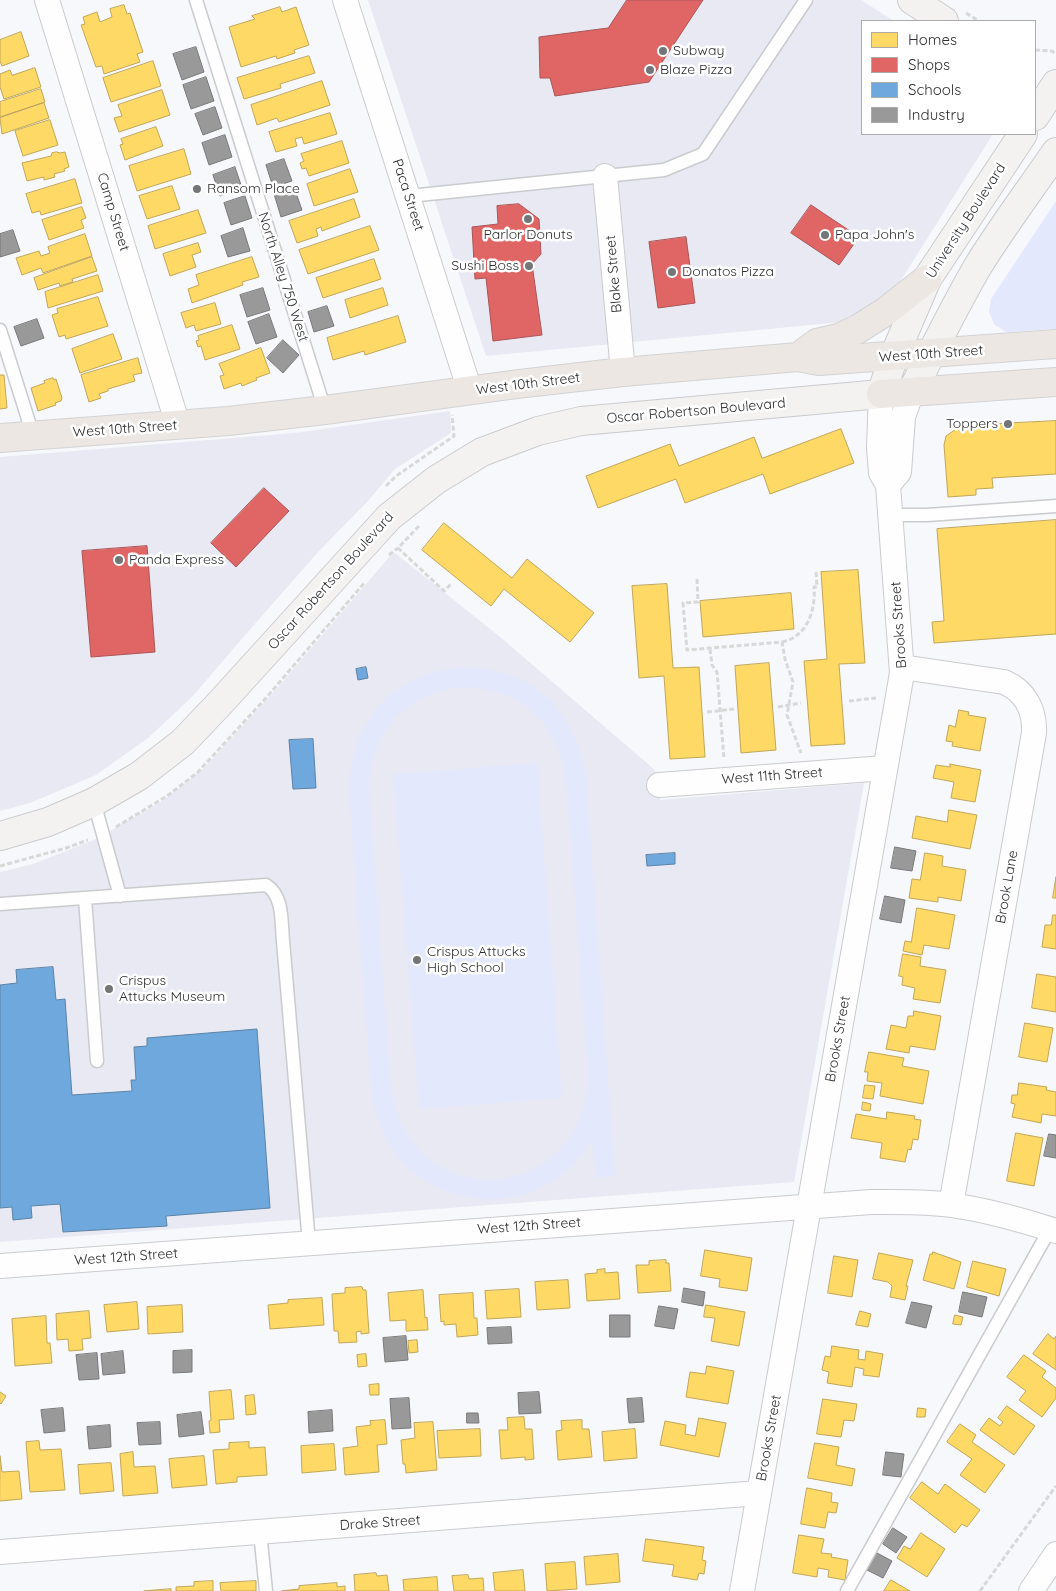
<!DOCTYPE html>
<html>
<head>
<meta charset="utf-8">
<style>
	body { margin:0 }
	#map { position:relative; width:1056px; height:1591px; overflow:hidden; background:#f7f8fc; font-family:Quicksand,sans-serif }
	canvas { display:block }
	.legend { position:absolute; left:861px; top:20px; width:175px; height:115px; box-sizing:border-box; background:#fff; border:1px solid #ababac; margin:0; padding:6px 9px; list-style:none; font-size:15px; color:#2d2e30 }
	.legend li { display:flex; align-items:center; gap:10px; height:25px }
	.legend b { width:25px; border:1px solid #ababac }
</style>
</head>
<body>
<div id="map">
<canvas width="1056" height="1591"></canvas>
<ul class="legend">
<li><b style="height:14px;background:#ffd966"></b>Homes</li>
<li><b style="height:14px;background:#e06666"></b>Shops</li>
<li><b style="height:14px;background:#6fa8dc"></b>Schools</li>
<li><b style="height:14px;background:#999"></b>Industry</li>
</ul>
</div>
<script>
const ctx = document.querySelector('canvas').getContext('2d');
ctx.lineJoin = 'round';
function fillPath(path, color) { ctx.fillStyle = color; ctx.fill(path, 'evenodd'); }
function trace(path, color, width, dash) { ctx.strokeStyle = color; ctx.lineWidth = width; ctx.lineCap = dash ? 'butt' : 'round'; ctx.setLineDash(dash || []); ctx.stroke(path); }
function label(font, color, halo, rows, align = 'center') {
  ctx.font = font + ' Quicksand,sans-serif'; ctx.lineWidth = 5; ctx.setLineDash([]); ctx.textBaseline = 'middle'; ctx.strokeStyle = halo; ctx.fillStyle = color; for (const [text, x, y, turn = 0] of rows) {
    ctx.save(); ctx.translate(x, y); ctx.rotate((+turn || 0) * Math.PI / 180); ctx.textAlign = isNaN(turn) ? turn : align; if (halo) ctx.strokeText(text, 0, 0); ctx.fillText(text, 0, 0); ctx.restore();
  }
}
fillPath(new Path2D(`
	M368,0H861L894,21H862V134H993L896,288L842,322L486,356Z
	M450,411L451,433L395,469L368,501L319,551L246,634L192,697L148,738L96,775L30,803L0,811V457L294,433Z
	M395,553L499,636L655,770L660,800L864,783L794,1182L0,1242V872L33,864L94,840L161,802L204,768L279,686L390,556Z`), '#e8e9f2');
fillPath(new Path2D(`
	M1056,201V329L1006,332L994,324L989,312L991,299Z
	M461,667C533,669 575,707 586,778L615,1176L596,1178L592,1141C582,1155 571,1169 556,1179C503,1215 427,1201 391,1148C380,1130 375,1111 371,1091L349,791C352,719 390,676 461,667ZM462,687C521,688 558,722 566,779L588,1073C588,1205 412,1219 391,1090L369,790C370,732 405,693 462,687Z
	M537,763L562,1098L419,1109L393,774Z`), '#e4e8fd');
const homes = new Path2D(`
	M124,5L127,14L130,13L143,52L137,54L140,62L104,74L102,66L96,67L81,25L85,24L83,17L97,12L100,22L112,17L110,9Z
	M280,7L282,12L296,7L309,45L294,50L295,53L277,59L276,56L241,67L229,27L255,19L252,16Z
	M21,32L29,56L2,66L0,61V40Z
	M309,56L315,73L280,84L281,88L244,99L237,78Z
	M153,61L161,86L111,102L103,78Z
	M35,68L41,87L4,99L0,87V74L10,70L12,75Z
	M322,81L330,105L279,122L277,118L257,125L251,105Z
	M41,89L45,102L0,117V102Z
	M162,90L170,115L119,132L114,118L122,116L118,105Z
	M44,103L49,118L2,134L0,118Z
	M330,113L337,134L304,144L302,137L295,139L297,146L276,152L269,132Z
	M50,120L58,145L23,156L15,131Z
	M156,127L163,146L125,160L120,145L123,144L121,139Z
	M342,141L349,163L309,176L306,168L302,169L300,163L304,161L301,154Z
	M184,149L191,174L137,191L129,166Z
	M57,152L60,153L65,152L69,167L64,169L65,171L54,174L55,177L44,180V177L27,181L22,163L51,156L52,153Z
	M350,169L358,192L314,206L307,184Z
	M75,179L82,203L41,215L40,211L32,213L26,194Z
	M172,186L180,209L147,219L139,196Z
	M354,199L360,217L322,231L321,227L316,229L318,236L297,243L289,221Z
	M82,207L86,218L81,220L84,228L49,240L42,220Z
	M198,210L206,233L155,249L148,226Z
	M370,226L379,250L308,274L299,250Z
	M85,234L92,256L43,273L41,268L22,275L16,258L39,251L41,256L50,253L48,247Z
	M198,243L201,252L192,255L196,267L170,276L163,254Z
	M92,257L97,271L72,279L73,282L60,286L59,283L38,290L34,278Z
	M252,257L259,277L242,282L243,285L192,303L188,289L199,285L196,275Z
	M374,259L381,279L323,298L316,278Z
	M98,275L103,291L48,308L45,292Z
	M383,288L388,305L350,318L345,300Z
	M98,297L108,326L66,339L65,335L59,337L52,315L58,313L57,309Z
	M215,303L221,324L196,331L194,325L186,328L181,313Z
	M398,316L406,342L365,355L364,351L333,360L327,338Z
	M232,325L240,349L205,360L201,346L198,347L196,341L199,340L198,336Z
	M113,334L122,359L80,373L72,349Z
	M261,348L270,373L256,378L257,380L242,386L241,383L224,389L220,376L224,375L219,364Z
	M138,358L142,373L133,375L135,381L108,389V391L99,394L101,398L89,402L81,375Z
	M0,375H4L7,408L0,409Z
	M53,378L54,380L56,379L62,398L61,401L55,403L56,405L38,411L31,388L45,383L44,381Z
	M1056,421V474L992,478L993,488L976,489V495L948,497L944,445L946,436L956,429L970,425Z
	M841,429L854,463L770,494L763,474L685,503L676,479L598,508L586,476L670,444L679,466L754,437L762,458Z
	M1056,520V634L934,643L932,622L944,621L937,529Z
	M444,523L512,578L527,559L594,613L570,642L504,589L491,606L422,550Z
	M858,570L865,663L839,664L845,744L811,746L804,661L827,659L821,572Z
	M667,584L673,668L699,667L705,757L670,759L664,676L639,678L632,586Z
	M791,593L794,629L703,637L700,601Z
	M769,663L776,750L741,753L735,666Z
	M959,710L969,712L968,715L986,718L980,751L952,746L953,742L946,741L949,725L955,727Z
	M950,764L981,770L975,802L951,798L954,782L933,778L936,765L950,767Z
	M949,810L977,815L970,849L912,838L916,816L947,822Z
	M925,853L943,856L942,866L966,870L961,901L938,897V902L909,898L912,879L920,880Z
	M1056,877V898H1053Z
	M917,908L955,915L949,949L924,945L922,955L903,951L905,941L911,942Z
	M1053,915H1056V949L1042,947L1045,925H1051Z
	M903,954L921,957L920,966L946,970L940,1003L913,999L915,988L902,985L903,977L899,976Z
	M1037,974L1056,977V1012L1032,1008Z
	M914,1011L941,1016L935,1050L910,1046L909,1053L886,1049L891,1025L906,1028L908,1016H913Z
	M1025,1023L1053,1028L1047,1062L1019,1057Z
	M869,1052L904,1058L902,1066L929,1071L923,1104L880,1096L882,1083L867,1081L868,1072H865Z
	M1019,1083L1047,1087L1046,1090L1056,1092V1116L1042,1114L1041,1123L1012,1117L1015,1104L1011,1103L1012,1095H1017Z
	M865,1085L875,1086L873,1099L863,1098Z
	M863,1102L871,1104L870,1111L862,1110Z
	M887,1112L915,1116L914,1119L921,1120L918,1140L913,1139L911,1150L908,1149L905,1162L880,1158L882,1143L851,1138L856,1114L886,1119Z
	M1016,1133L1043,1138L1034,1186L1007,1181Z
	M705,1250L752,1258L747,1291L719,1287L720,1279L701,1276Z
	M933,1252L961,1262L954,1289L923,1280L930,1254H932Z
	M879,1253L913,1260L906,1286H908L905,1300L890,1297L892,1286L888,1282L873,1279Z
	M834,1256L858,1260L852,1297L828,1293Z
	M666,1260V1263H669L671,1291L638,1293L636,1265H649V1261Z
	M973,1261L1006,1269L999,1296L967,1287Z
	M605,1269V1273L618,1272L620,1299L587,1301L585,1274L597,1273V1270Z
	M568,1280L570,1308L537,1310L535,1282Z
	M362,1287L363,1290H366L369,1333L361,1334V1331L356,1332L357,1342L339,1343L338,1331H334L332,1294L345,1293V1288Z
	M519,1289L521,1317L487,1319L485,1291Z
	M423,1290L425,1318L427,1317L428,1330L406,1331V1320L390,1321L388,1293Z
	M473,1293L474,1318H477L478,1335L457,1337L456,1324L444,1325V1321L441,1322L439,1295Z
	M322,1298L324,1325L270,1329L268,1305L288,1303V1300Z
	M137,1302L139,1329L107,1332L104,1305Z
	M182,1305L183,1332L148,1334L147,1307Z
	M706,1305L745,1312L739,1346L711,1341L715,1318L704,1317Z
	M89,1311L91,1338L82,1339L83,1350L69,1351L68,1339L57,1340L56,1314Z
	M860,1311L871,1314L868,1327L856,1325Z
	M955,1315L963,1317L961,1325L953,1324Z
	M46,1316L47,1343H50L52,1363L15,1366L12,1319Z
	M1048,1334L1054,1339L1056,1336V1370L1033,1354Z
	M417,1340L418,1352L409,1353L408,1341Z
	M832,1346L859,1350L858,1359L865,1360L866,1351L883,1354L879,1377L863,1375L864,1369L855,1367L852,1387L827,1383L829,1372L822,1370L825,1356L830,1357Z
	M366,1354L367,1366L358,1367L357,1355Z
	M1024,1355L1046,1371L1042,1377L1056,1388V1398L1042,1417L1019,1400L1026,1391L1007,1377Z
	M707,1366L734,1371L728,1404L686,1397L690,1372L705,1374Z
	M379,1384V1395H370L369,1385Z
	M231,1390L234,1419L219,1420L220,1432L210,1433L209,1421L211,1420L209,1392Z
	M0,1392L6,1396L1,1404L0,1403Z
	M254,1395L256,1414L246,1415L245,1396Z
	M823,1399L857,1404L854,1421L844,1420L841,1437L817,1434Z
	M1007,1406L1035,1426L1014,1455L980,1430L989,1418L1000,1426L1003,1422L998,1418Z
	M918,1408L926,1409L925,1417H917Z
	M524,1417L525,1429H532L534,1459L525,1460V1457L501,1459L499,1430H508L507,1418Z
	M699,1418L726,1423L719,1457L660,1445L665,1421L686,1425L685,1434L695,1436Z
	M385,1420L387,1444L377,1445L379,1472L345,1475L343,1448L358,1446L356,1427L371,1425L370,1421Z
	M582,1420V1429H589L592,1457L558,1460L556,1431L562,1430L561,1421Z
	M433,1422L437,1470L406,1473L405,1464H403L401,1440L415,1438L414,1423Z
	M960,1424L976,1435L972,1442L1005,1465L985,1493L960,1475L972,1459L947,1442Z
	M480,1429L481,1456L439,1458L437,1431Z
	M635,1429L637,1458L604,1461L602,1432Z
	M39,1441L40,1450L61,1449L65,1490L30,1492L26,1442Z
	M249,1442V1448L265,1447L267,1475L237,1477V1482L216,1484L213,1450L229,1449V1443Z
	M815,1443L839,1447L836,1465L855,1469L852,1486L808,1478Z
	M334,1444L336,1470L302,1473L301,1446Z
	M133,1452L134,1467L155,1466L158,1493L123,1496L120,1454Z
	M0,1456L2,1472L19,1471L22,1499L0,1501Z
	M204,1456L207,1485L172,1488L169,1459Z
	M111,1463L114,1491L80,1494L78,1465Z
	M922,1482L938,1494L945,1484L980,1510L967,1527L962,1524L955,1533L910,1498Z
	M807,1488L832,1493L831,1502L838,1503L836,1513L828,1512L825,1528L801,1524Z
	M921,1533L945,1549L927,1577L897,1558L904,1546L910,1549Z
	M799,1535L824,1539L821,1553L832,1554L831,1557L848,1560L845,1580L828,1577L829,1570L818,1568L817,1577L793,1573Z
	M646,1539L704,1547L702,1560L706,1561L704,1574L699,1573L697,1580L672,1576L674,1565L643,1561Z
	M618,1554L620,1582L586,1585L584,1557Z
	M575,1562L577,1589L547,1591L545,1564Z
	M523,1570L525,1591H495L493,1573Z
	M376,1573L377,1576L387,1575L389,1591H355L354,1575Z
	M468,1575L469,1579L483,1578L484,1591H454L452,1576Z
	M437,1577L438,1591H404L403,1580Z
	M891,1580L910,1591H884Z
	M213,1581V1591H176V1587L194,1586V1582Z
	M256,1581V1591H221L220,1583Z
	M337,1583V1587L345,1586V1591H281L299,1589V1586Z
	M171,1589V1591H144Z`);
fillPath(homes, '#ffd966');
trace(homes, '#c0a656', 1);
const shops = new Path2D(`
	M627,0H703L649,82L555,96L550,78H540L539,37L608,28Z
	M519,204L539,219L541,254L532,264L542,335L493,341L486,278L475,279L472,227L498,224L497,206Z
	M811,205L859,237L839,265L791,233Z
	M686,237L695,303L658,308L649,242Z
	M264,488L289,511L236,567L211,543Z
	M147,546L155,652L91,657L82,551Z`);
fillPath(shops, '#e06666');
trace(shops, '#aa5556', 1);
const schools = new Path2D(`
	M366,667L368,678L358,680L356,669Z
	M313,739L316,788L293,789L289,740Z
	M675,853V864L647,866L646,855Z
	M53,967L56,1000L65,999L72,1095L132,1091L131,1080H136L134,1047L147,1046V1038L257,1029L270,1208L166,1216L167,1226L63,1232L60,1204L31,1206L32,1218L13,1220L12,1207L0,1208V985L17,983L16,970Z`);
fillPath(schools, '#6fa8dc');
trace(schools, '#5b83a8', 1);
const industry = new Path2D(`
	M196,47L204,72L182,80L173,54Z
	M206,77L214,101L191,109L183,85Z
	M215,107L222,128L203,135L195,114Z
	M225,135L232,157L209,165L202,143Z
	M284,159L292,181L273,187L266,165Z
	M235,167L242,188L220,196L213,175Z
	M294,187L302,210L281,217L274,194Z
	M245,196L252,218L231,225L224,203Z
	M243,228L250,251L228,257L221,236Z
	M13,230L20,251L0,257V234Z
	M263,288L270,310L247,317L240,295Z
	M327,306L334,326L314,332L308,312Z
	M269,314L277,337L256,344L248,322Z
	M37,319L44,338L21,346L14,327Z
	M283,340L299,355L283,373L267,358Z
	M895,847L916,851L912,871L891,868Z
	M885,896L905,900L901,923L880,919Z
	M1049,1134L1056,1135V1158L1044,1156Z
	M684,1288L705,1292L703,1306L682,1302Z
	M963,1292L987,1297L982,1317L959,1312Z
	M912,1302L932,1306L926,1328L906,1323Z
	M659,1306L678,1309L674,1329L655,1326Z
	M610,1315H630V1337H610Z
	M511,1327L512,1343L488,1344L487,1328Z
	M406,1336L408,1360L385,1362L383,1338Z
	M192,1350V1372L173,1373V1351Z
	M123,1351L125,1373L103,1375L101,1354Z
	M97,1353L99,1379L79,1380L76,1355Z
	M539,1392L541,1413L519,1414L518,1393Z
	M409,1398L411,1428L392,1429L390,1399Z
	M642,1398L644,1422L629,1423L627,1399Z
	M63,1408L65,1431L44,1433L41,1410Z
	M332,1410L333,1431L309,1433L308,1412Z
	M201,1412L204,1434L179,1437L177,1415Z
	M467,1413H478L479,1423H467Z
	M160,1422L161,1444L139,1445L137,1423Z
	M110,1425L111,1447L89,1449L87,1427Z
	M886,1452L904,1454L901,1477L883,1475Z
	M893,1528L907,1537L896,1553L883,1544Z
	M877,1553L892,1561L883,1578L867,1570Z`);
fillPath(industry, '#999');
trace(industry, '#79797a', 1);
const lane = new Path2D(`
	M196,0L325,410
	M409,196L664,170L703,154L806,0
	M0,330L33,435
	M891,515H927L1056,506
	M94,802L120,896
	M85,898L97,1061
	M0,904L266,885C284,896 281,922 283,941L309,1243
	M260,1532L266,1591
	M847,1591L1050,1229`);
const street = new Path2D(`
	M47,0L178,425
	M345,0L470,391
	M605,176L623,372
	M888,485L899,472L903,417L912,391
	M902,667L1004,682C1025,691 1035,710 1034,733L951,1205
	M659,785L885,768
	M0,1266L871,1202C898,1202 925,1201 951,1205C987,1210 1022,1220 1056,1231
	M0,1552L759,1493
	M742,1591L902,673L888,485L881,473L879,447L881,394
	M1031,1591L1056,1554`);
const secondary = new Path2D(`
	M912,0L944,21
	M1035,116L1056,84
	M912,391C934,349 954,307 978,266C1002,227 1030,190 1056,152
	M0,836L48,822L94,802L139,776L183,742L221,702L389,517L436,480L482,452L538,431L581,421L881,394L894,356L927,279L1023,134`);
const primary = new Path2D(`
	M798,357L817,343L839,338L858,329L885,312L927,279
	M881,394L1056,382
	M0,438L228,421L325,410L518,384L623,372L798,357L819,361L1056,344`);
trace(lane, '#cacbce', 15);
trace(street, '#cacbce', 26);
trace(secondary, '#cacbce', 30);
trace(primary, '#d2d3d5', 30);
trace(new Path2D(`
	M966,13L979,21
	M1035,50L1052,51L1056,54
	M386,486L396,476L454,436L452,415
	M419,526L398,548L444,591L452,583
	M389,555L398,548
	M697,579L698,602L683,603L687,650L782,642L785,659L793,682L787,715L801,753
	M782,642C807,637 816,610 814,587H817L816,571
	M710,649L712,665L717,672L724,759
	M849,701L876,698
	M778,707L801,703
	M707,712L734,709
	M116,827L167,796L197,773L266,698L365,582
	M0,866L66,848L88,840
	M980,1591L1056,1486`), '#d8d8d8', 3, [5, 2.5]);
trace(lane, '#fefeff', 12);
trace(street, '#fefeff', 24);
trace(secondary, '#f4f2f0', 28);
trace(primary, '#ece7e2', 28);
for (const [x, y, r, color] of [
	[663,51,5,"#747577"],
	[650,70,5,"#747577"],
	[197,189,5,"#747577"],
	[528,219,5,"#747577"],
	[825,235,5,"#747577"],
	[529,266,5,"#747577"],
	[672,272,5,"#747577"],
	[1008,424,5,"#747577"],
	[119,560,5,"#747577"],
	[417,960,5,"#747577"],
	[109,989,5,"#747577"]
]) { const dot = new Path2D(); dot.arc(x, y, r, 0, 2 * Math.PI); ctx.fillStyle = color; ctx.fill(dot); trace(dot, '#fff', 2); }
label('14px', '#2d2e30', '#fff', [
	["Subway",673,51],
	["Blaze Pizza",660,70],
	["Ransom Place",207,189],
	["Parlor Donuts",528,235,"center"],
	["Papa John's",835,235],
	["Sushi Boss",519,266,"right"],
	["Donatos Pizza",682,272],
	["Toppers",998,424,"right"],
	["Panda Express",129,560],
	["Crispus Attucks",427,952],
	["High School",427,968],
	["Crispus",119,981],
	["Attucks Museum",119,997]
], 'left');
label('14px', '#2d2e30', '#fff', [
	["Paca Street",408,195,72],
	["Camp Street",113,212,73],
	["University Boulevard",966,221,-57],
	["Blake Street",614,274,-95],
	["North Alley 750 West",283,277,72],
	["West 10th Street",931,354,-4],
	["West 10th Street",528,384,-7],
	["Oscar Robertson Boulevard",696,411,-5],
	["West 10th Street",125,429,-4],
	["Oscar Robertson Boulevard",331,581,-48],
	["Brooks Street",899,625,-94],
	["West 11th Street",772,776,-4],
	["Brook Lane",1007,887,-80],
	["Brooks Street",838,1039,-80],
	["West 12th Street",529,1226,-4],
	["West 12th Street",126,1257,-4],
	["Brooks Street",769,1438,-80],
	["Drake Street",380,1523,-4]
]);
</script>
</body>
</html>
